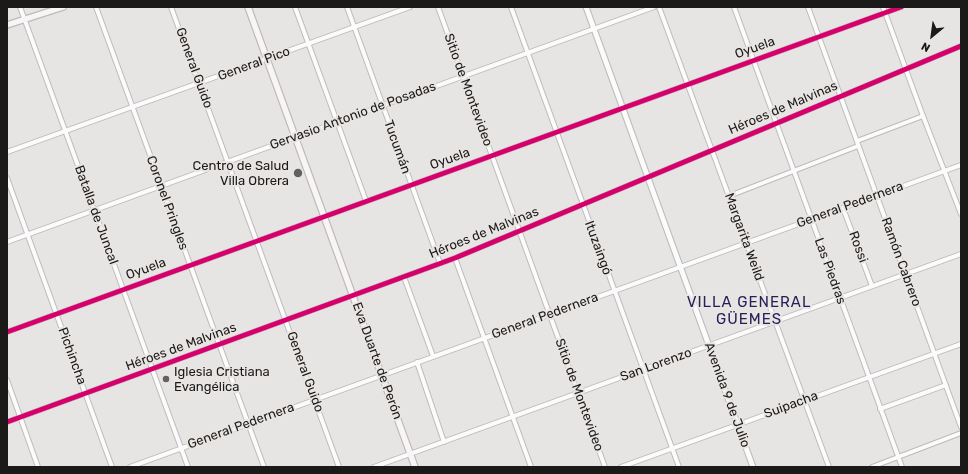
<!DOCTYPE html>
<html>
<head>
<meta charset="utf-8">
<style>
	body { margin:0 }
	#map { position:relative; width:968px; height:474px; overflow:hidden; background:#e7e5e4; font-family:Rubik,sans-serif }
	canvas { display:block }
	.frame { position:absolute; inset:0; border:8px solid #1b1a19; pointer-events:none }
	.north { position:absolute; left:912px; top:16px; width:40px; height:40px; -webkit-text-stroke:3px #e8e5e3; paint-order:stroke; rotate:209deg; font-size:11px; font-weight:700; line-height:16px; text-align:center; color:#1b1a19 }
	.north::after { content:''; display:block; margin:auto; width:14px; height:18px; background:#1b1a19; clip-path:polygon(50% 0,100% 100%,50% 72%,0 100%) }
</style>
</head>
<body>
<div id="map">
<canvas width="968" height="474"></canvas>
<div class="frame"></div>
<div class="north">N</div>
</div>
<script>
const ctx = document.querySelector('canvas').getContext('2d');
ctx.lineJoin = 'round';
function trace(path, color, width, dash) { ctx.strokeStyle = color; ctx.lineWidth = width; ctx.lineCap = dash ? 'butt' : 'round'; ctx.setLineDash(dash || []); ctx.stroke(path); }
function label(font, color, halo, rows, align = 'center') {
  ctx.font = font + ' Rubik,sans-serif'; ctx.lineWidth = 4; ctx.setLineDash([]); ctx.textBaseline = 'middle'; ctx.strokeStyle = halo; ctx.fillStyle = color; for (const [text, x, y, turn = 0] of rows) {
    ctx.save(); ctx.translate(x, y); ctx.rotate((+turn || 0) * Math.PI / 180); ctx.textAlign = isNaN(turn) ? turn : align; if (halo) ctx.strokeText(text, 0, 0); ctx.fillText(text, 0, 0); ctx.restore();
  }
}
const minor = new Path2D(`
	M20,7L188,467
	M96,7L264,467
	M171,7L339,467
	M295,7L366,201
	M347,7L440,263
	M438,7L605,467
	M511,7L679,467
	M659,7L829,467
	M734,7L902,467
	M808,7L961,427
	M883,7L923,116L961,214
	M857,141L923,116
	M7,152L410,7
	M7,178L112,467
	M729,196L858,146
	M843,208L872,286
	M7,242L654,7
	M455,258L531,467
	M404,277L433,356
	M7,332L901,7
	M417,362L444,442
	M7,380L38,467
	M880,409L946,385
	M7,422L455,258L961,46
	M130,467L961,165
	M374,467L961,254
	M621,467L961,344
	M872,467L961,433`);
const tertiary = new Path2D(`
	M586,7L753,467`);
const secondary = new Path2D(`
	M248,7L415,467
	M7,25L63,7`);
trace(minor, '#bcbaba', 6);
trace(tertiary, '#bcbaba', 7);
trace(secondary, '#bcbaba', 8);
trace(minor, '#fbfbfb', 4);
trace(tertiary, '#fbfbfb', 5);
trace(secondary, '#f9f5f6', 5.5);
trace(new Path2D(`
	M7,332L901,7
	M7,422L455,258L961,46`), '#d6006c', 5);
for (const [x, y, r, color] of [
	[298,173,5,"#626160"],
	[166,379,4,"#626160"]
]) { const dot = new Path2D(); dot.arc(x, y, r, 0, 2 * Math.PI); ctx.fillStyle = color; ctx.fill(dot); trace(dot, '#e8e5e3', 1.5); }
label('13px', '#1b1a19', '#e8e5e3', [
	["Oyuela",755,48,-20],
	["General Pico",254,64,-20],
	["General Guido",194,68,70],
	["Sitio de Montevideo",468,90,70],
	["Héroes de Malvinas",783,108,-23],
	["Gervasio Antonio de Posadas",353,116,-20],
	["Tucumán",397,147,70],
	["Oyuela",450,159,-20],
	["Coronel Pringles",167,203,70],
	["General Pedernera",850,205,-20],
	["Batalla de Juncal",96,215,70],
	["Héroes de Malvinas",484,233,-22],
	["Margarita Weild",744,237,70],
	["Rossi",858,247,70],
	["Ituzaingó",598,248,70],
	["Ramón Cabrero",901,262,70],
	["Oyuela",146,269,-20],
	["Las Piedras",830,271,70],
	["General Pedernera",545,316,-20],
	["Héroes de Malvinas",181,347,-20],
	["Pichincha",72,356,70],
	["Eva Duarte de Perón",377,361,70],
	["San Lorenzo",656,365,-20],
	["General Guido",305,372,70],
	["Sitio de Montevideo",579,395,70],
	["Avenida 9 de Julio",727,395,70],
	["Suipacha",791,405,-20],
	["General Pedernera",241,426,-20]
]);
label('13px', '#1b1a19', '#e8e5e3', [
	["Centro de Salud",289,166],
	["Villa Obrera",289,181],
	["Iglesia Cristiana",174,372,"left"],
	["Evangélica",174,387,"left"]
], 'right');
ctx.letterSpacing = '1px';
label('15px', '#252059', '#e8e5e3', [
	["VILLA GENERAL",749,303],
	["GÜEMES",749,320]
]);
ctx.letterSpacing = '0px';
</script>
</body>
</html>
